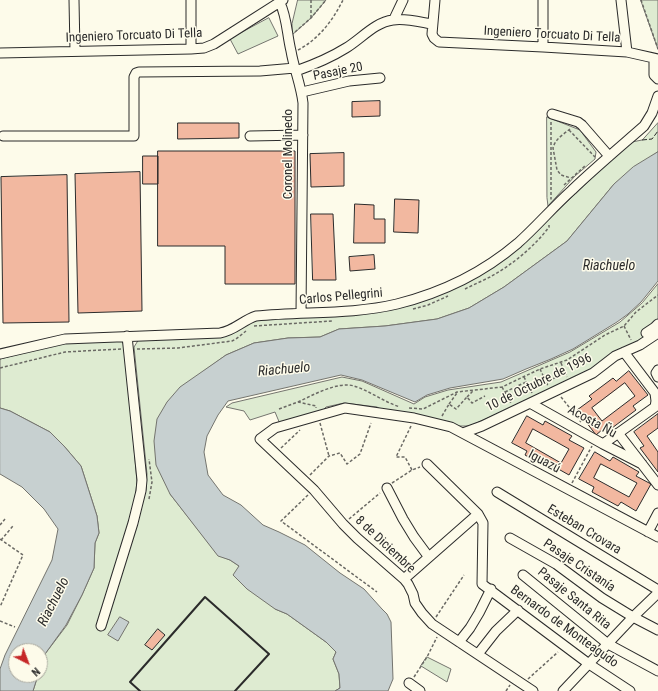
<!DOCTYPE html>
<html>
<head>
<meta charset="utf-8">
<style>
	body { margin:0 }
	#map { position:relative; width:658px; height:691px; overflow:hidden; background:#fdfbea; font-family:"Roboto Condensed",sans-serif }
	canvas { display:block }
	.north { position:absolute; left:8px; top:643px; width:40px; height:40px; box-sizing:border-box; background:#fdfbea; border:1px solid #a9a89e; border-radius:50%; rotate:138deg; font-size:11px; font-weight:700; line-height:16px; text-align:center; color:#2b2b2b }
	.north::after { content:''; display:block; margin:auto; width:14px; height:18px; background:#c62828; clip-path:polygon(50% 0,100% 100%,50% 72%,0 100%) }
</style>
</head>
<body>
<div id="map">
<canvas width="658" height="691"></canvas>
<div class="north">N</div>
</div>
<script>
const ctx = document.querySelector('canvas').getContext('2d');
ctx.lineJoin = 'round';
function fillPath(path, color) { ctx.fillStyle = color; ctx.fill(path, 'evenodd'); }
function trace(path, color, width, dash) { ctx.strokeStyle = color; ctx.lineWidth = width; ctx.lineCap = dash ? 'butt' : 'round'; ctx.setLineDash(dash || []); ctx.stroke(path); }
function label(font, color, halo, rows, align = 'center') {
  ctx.font = font + ' "Roboto Condensed",sans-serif'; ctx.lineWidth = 3; ctx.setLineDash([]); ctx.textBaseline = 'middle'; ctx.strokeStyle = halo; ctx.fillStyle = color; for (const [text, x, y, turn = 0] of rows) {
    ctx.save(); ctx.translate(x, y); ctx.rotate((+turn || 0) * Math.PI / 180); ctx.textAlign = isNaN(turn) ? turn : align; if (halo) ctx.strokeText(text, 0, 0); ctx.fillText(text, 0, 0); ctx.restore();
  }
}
const green = new Path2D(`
	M298,0H326L311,18L292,35V24Z
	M641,0H658V49Z
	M269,18L278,36L238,54L230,39Z
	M547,117L580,130L596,152L595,159L575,176L548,206L547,198Z
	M658,123V152L614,184L567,241L504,287L469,308L437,319L385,326L339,329L320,337L288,338L254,343L226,355L204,371L170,494L218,555L230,560L239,566L275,609L287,614L326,642L336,652L333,659L339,674L340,688L335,691H33L38,675H40V670L45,654L67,625L82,595L94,568L95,543L99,533L97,516L81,466L64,446L50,432L10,411L0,408V359L38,349L68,342L120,339L125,346L137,482L135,498L136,519L146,490L147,474L134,347L139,339L211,337L252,320L366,312L427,297L529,238L596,174L632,142L642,140Z
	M658,284V328L589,373L472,425L467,426H455L382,410L377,407L344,403L326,407L320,413L280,424L275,412L250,420L244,411L226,407L232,403L342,377L362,381L414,404L425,397L448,390L501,382L570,352L620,322L642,303Z
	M427,657L451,669L447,682L421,666Z`);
fillPath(green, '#deebd1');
trace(green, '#74746e', 1);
const water = new Path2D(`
	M658,152V281L641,302L628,314L617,322L573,349L551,359L526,369L503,379L450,388L427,395L415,402L362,380L341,375L228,401L218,415L207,436L204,452L208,475L223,495L241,505L263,525L279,532L305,545L340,573L364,589L382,609L387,614L391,622L393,679L388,691H335L340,688L339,674L333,659L336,652L326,642L287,614L275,609L247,589L233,575L239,566L230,560L218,556L170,494L156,465L154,441L157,419L167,402L180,387L226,355L254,343L288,338L320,337L339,329L385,326L437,319L469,308L504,287L567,241L614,184L633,167Z
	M0,408L10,411L50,432L64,446L81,466L97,516L99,533L95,543L94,568L82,595L66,625L45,654L40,670V651H16V675H38L33,691H0V669L5,655L52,560L58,529L44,509L22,487L0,474Z
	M120,617L129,622L118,641L108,635Z`);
fillPath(water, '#c7d0d0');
trace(water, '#74746e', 1);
const building = new Path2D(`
	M380,101V116L352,117V102Z
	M178,123H239V138L178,139Z
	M158,151H295V284H225V246H158Z
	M344,153V186L311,187L310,154Z
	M143,156H158V184H143Z
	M140,172L142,311L78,313L75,174Z
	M67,175L69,322L3,323L1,177Z
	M395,199L419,200L418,233L394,232Z
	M355,204L374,205V219H385V243H354Z
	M311,214H333L336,280H313Z
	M374,255L375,269L350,271L349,257Z
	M629,371L648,395L633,406L636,410L612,428L609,424L596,435L577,410L592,399L589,396L613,378L616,381ZM625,383L635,396L602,421L592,408Z
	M658,414V428L647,436L658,452V472L640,448L644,446L634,432Z
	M527,416L543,425L545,421L572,436L569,440L584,448L569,475L553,466L551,470L525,455L527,451L512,443ZM533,429L569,449L561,463L526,443Z
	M595,452L610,461L613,457L639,472L636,476L651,484L636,511L621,502L618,506L592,492L594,487L579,479ZM601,464L637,483L629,497L594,478Z
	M158,629L165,635L152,650L145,645Z`);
fillPath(building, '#f2b8a0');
trace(building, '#2b2b2b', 1);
const minor = new Path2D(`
	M74,0L75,51
	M191,0V49
	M435,0L432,34L434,38L439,42L543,47L627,52L658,59
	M621,0L627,52
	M280,3C287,17 287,35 291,51C294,69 301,85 303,103L301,313
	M394,19L403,0
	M543,47V0
	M0,53L191,49L204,48L214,44L283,0
	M654,59V75L658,79
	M296,71C313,65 330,58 346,48C361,39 375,22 393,20C405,18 420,22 432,24
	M302,92L349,81L380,78
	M552,114L578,122L582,125L609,156
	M3,136H134V77L136,73L139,72L260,71L295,68
	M250,136L303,135
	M646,333L655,327L658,324
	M0,354L65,339L220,333C234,331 243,320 256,316C303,311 351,315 397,304C441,293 484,272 518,243C537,226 553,207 572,190C595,168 620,147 644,126L652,113L658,96
	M658,370L656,373L658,377
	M530,403L603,444L642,464
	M463,433L482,426L593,373L615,356L640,345L658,333
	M618,433L658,485
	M603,444L655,407L656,401L655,393L624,352
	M427,464L478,514L483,523L482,584L589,664L630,691
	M387,488L403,519L414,537L428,556
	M497,492L658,590
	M648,532L658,513
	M510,538L556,564L602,598L633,617L658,630
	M523,575L608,644L658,671
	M404,579L478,514
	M101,626L133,523L141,491L142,480L127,336
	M459,642L470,628L479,613L491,589
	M478,654L496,631L518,610
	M409,683L420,691
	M533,691L432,624L422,613L415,603L413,594L408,584L404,579L357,538L343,524L314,490L260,439L275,428L345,408L414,418L451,427L658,537
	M563,691L633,617L658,593`);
trace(minor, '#2b2b2b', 11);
trace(new Path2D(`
	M311,0V18
	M641,0L658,49
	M295,32L311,18L326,0
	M298,50C319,39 333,20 343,0
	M570,129C564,134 555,139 553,148L557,170L561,175L571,178
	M569,130L595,157
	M564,185L586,165
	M551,198V199V122
	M465,289C473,285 482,281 490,277C512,265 534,247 549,227V225
	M413,309L428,305L448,296
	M254,326L332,321
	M624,326L631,340
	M137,349L178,348L232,341L236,339L246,331
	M561,363L567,377
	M0,368L65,352L121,349
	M540,369L548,386
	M524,377L532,393
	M502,387L511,403
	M529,387L546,382L565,373
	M505,392L526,382
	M467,397L473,391
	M561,397L581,422
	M298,402C313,395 338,381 354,386C370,391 384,402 400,407
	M449,404L457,393
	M409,408L423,409L457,392L502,387L540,369L567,360L605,335L624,326L636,312L658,295
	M279,409L298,402L316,406V408
	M442,416L449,404L456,409L467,397L472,403L485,396
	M320,423L329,456
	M411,426L396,457H405L412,470
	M281,448L300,430
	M310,475L329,456L340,453L347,464L360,454L371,423
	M392,483L412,470L420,467
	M572,483L592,446
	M308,495L281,521L377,592
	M149,499L152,482L149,459
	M349,519L380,493
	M0,525L5,519
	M0,539L23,555L0,607
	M1,540L13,526
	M436,617L464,575
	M0,621L15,627
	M414,677L427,657L437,637
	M528,679L558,652
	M506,691L510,685`), '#6a6964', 1.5, [3, 2]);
trace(minor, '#fdfbea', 9);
trace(new Path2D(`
	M642,140L652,139L658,131`), '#2b2b2b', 1, [5, 2]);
trace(new Path2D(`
	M140,691L130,682L205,597L269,654L235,691`), '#2b2b2b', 2);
label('13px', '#2b2b2b', '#fdfbea', [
	["Ingeniero Torcuato Di Tella",552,35,3],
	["Ingeniero Torcuato Di Tella",134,36,-2],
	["Pasaje 20",338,72,-11],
	["Coronel Molinedo",289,154,-90],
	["Carlos Pellegrini",341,297,-5],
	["10 de Octubre de 1996",539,383,-26],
	["Acosta Ñu",592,422,29],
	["Iguazú",544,462,28],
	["Esteban Crovara",584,530,31],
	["8 de Diciembre",385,545,43],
	["Pasaje Cristanía",579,566,34],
	["Pasaje Santa Rita",574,599,39],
	["Bernardo de Monteagudo",564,627,36]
]);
label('italic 14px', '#2b2b2b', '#fdfbea', [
	["Riachuelo",609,266],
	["Riachuelo",284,370,-5],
	["Riachuelo",54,602,-63]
]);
</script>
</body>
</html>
